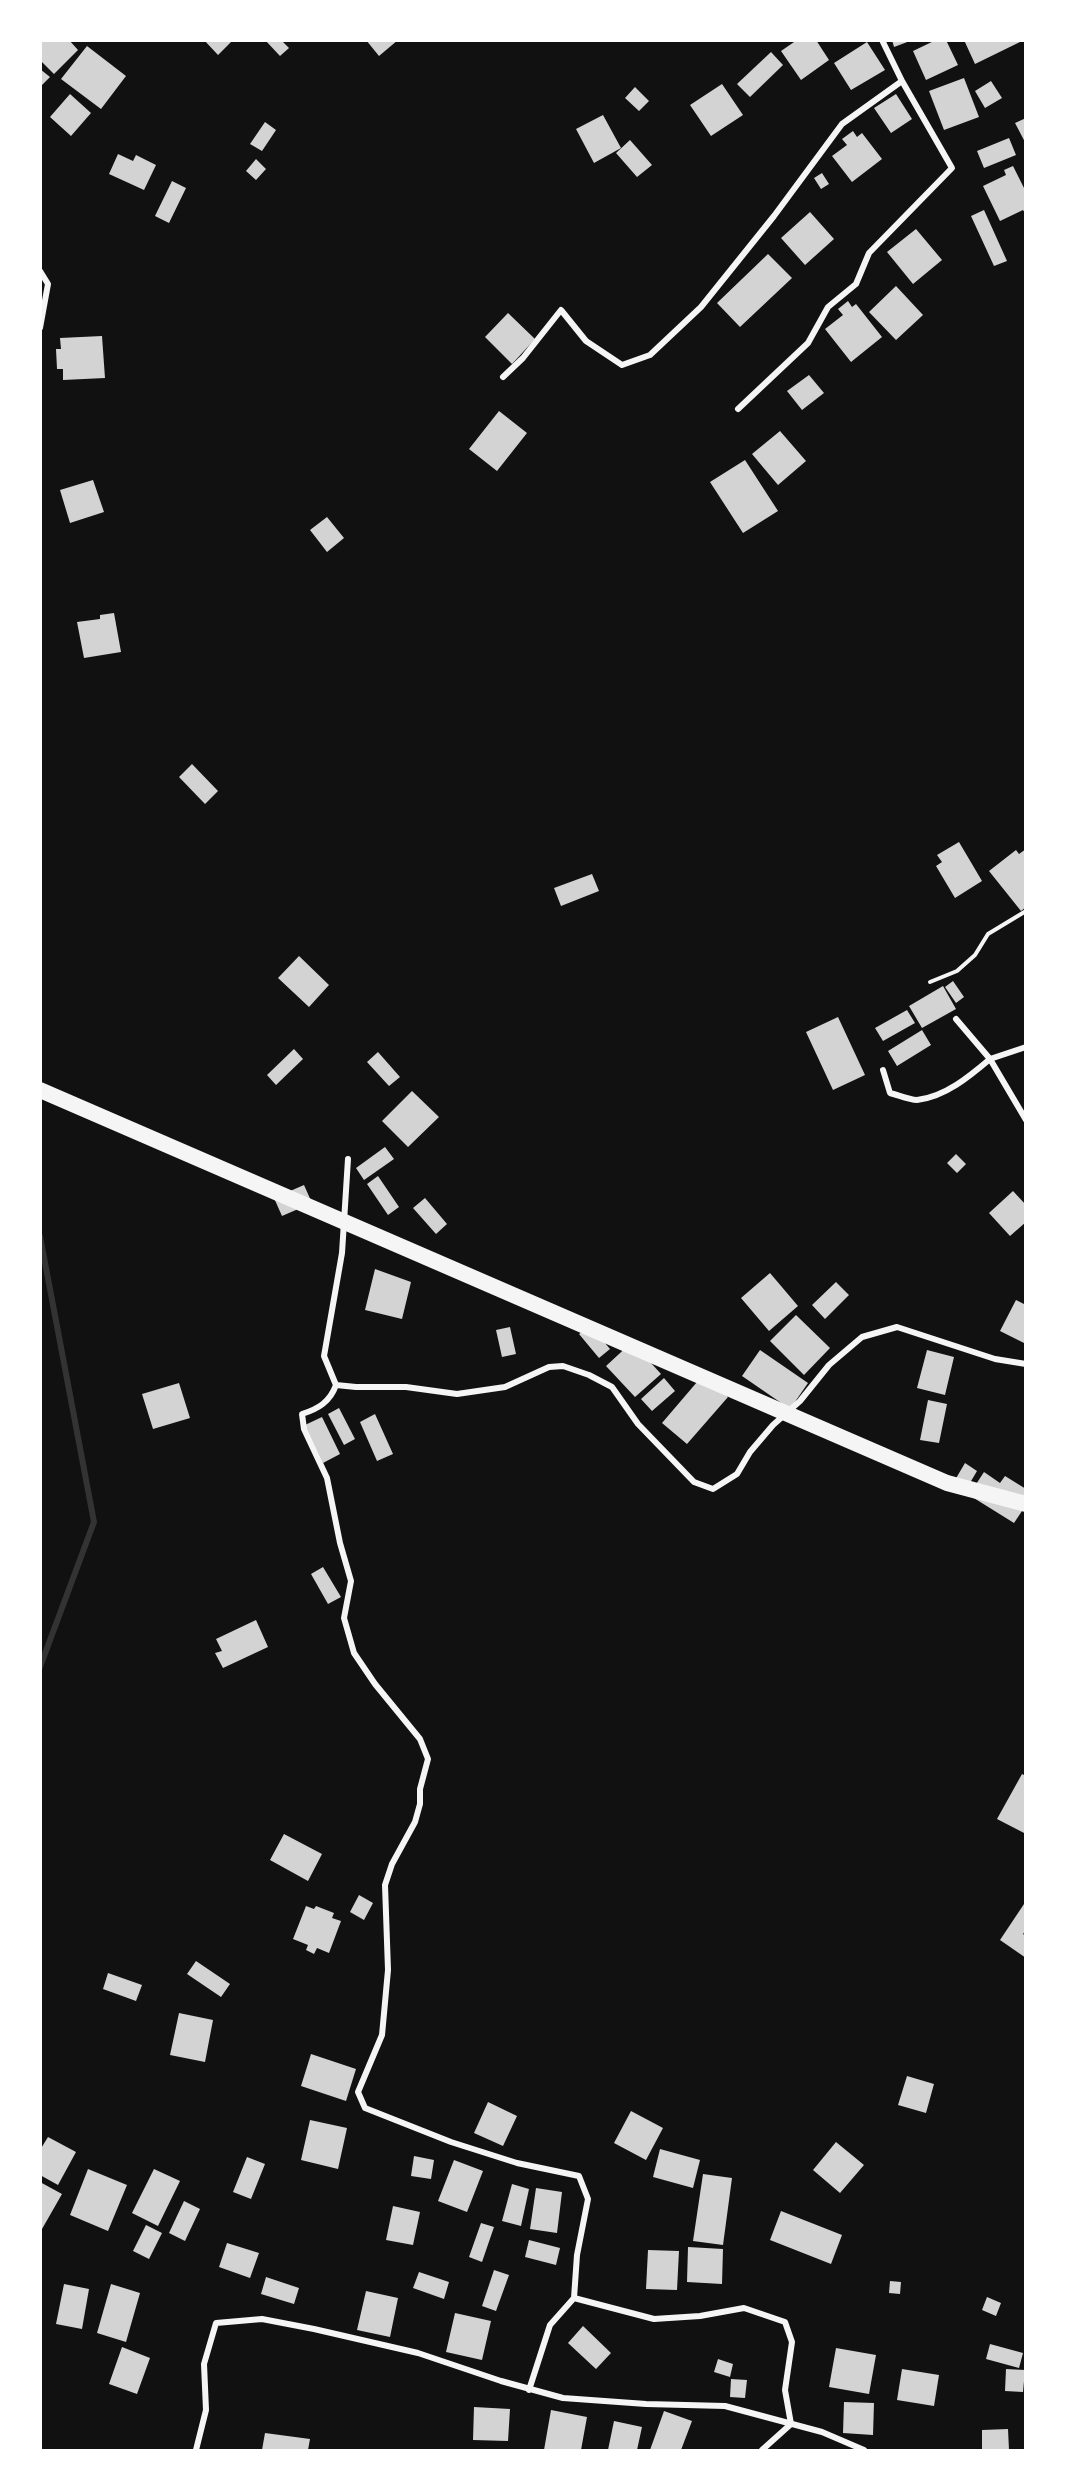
<!DOCTYPE html>
<html>
<head>
<meta charset="utf-8">
<style>
	body { margin:0 }
	#map { position:relative; width:1066px; height:2491px; overflow:hidden; background:#111; font-family:Inter,sans-serif }
	canvas { display:block }
	.frame { position:absolute; inset:0; border:42px solid #fff; pointer-events:none }
</style>
</head>
<body>
<div id="map">
<canvas width="1066" height="2491"></canvas>
<div class="frame"></div>
</div>
<script>
const ctx = document.querySelector('canvas').getContext('2d');
ctx.lineJoin = 'round';
function trace(path, color, width, dash) { ctx.strokeStyle = color; ctx.lineWidth = width; ctx.lineCap = dash ? 'butt' : 'round'; ctx.setLineDash(dash || []); ctx.stroke(path); }
function fillPath(path, color) { ctx.fillStyle = color; ctx.fill(path, 'evenodd'); }
trace(new Path2D(`
	M40,1236L94,1522L40,1667`), '#333', 6);
fillPath(new Path2D(`
	M40,40H69L78,50L54,74L40,60Z
	M204,40H233L218,55Z
	M265,40H281L289,48L280,56Z
	M366,40H398L379,56Z
	M797,40H816L829,60L801,80L781,51Z
	M892,40H910V41L894,47Z
	M936,40H946L958,65L926,80L913,51Z
	M964,40H1019L1020,42L975,64Z
	M867,42L885,70L851,90L834,63Z
	M87,46L126,76L101,109L61,79Z
	M771,52L783,65L750,97L737,84Z
	M40,69L50,77L40,87Z
	M964,78L979,117L944,130L929,91Z
	M991,81L1002,98L985,108L975,91Z
	M722,84L743,115L711,136L690,105Z
	M635,87L649,101L639,111L625,98Z
	M70,94L91,113L71,136L50,117Z
	M896,94L912,119L891,133L874,108Z
	M603,115L621,148L594,163L576,129Z
	M1026,118V144L1015,123Z
	M265,122L276,130L262,151L250,144Z
	M853,131L857,137L862,133L882,159L852,182L832,156L847,145L842,139Z
	M1009,138L1016,155L984,168L977,151Z
	M630,140L652,165L637,177L616,153Z
	M118,154L133,161L136,155L156,165L144,190L109,174Z
	M256,159L266,169L256,180L246,171Z
	M1013,166L1026,192V215L1023,210L1000,221L983,186L1006,175L1004,170Z
	M822,173L829,184L821,189L814,178Z
	M172,181L186,188L169,223L155,216Z
	M984,210L1007,261L994,266L971,216Z
	M810,212L834,239L805,265L781,238Z
	M916,229L942,260L913,284L887,252Z
	M768,254L792,278L740,327L717,303Z
	M896,286L923,315L896,340L869,312Z
	M848,301L852,307L856,304L882,337L851,362L825,329L843,315L838,309Z
	M508,313L535,339L512,364L485,337Z
	M102,336L105,378L63,380V369H57L56,349H61L60,338Z
	M809,375L824,393L802,410L787,391Z
	M499,411L527,433L497,471L469,449Z
	M780,431L806,461L778,485L752,454Z
	M745,460L778,511L743,533L710,482Z
	M93,480L104,512L70,523L60,490Z
	M327,517L344,538L327,552L310,530Z
	M114,613L121,652L84,658L77,622L100,619V615Z
	M192,764L218,791L205,804L179,777Z
	M959,842L982,881L955,898L936,866L942,862L937,855Z
	M1026,849V907L1021,911L989,871L1016,850L1019,854Z
	M592,874L599,891L561,906L554,888Z
	M299,956L329,985L309,1007L278,978Z
	M953,981L964,997L956,1003L945,987Z
	M943,986L956,1009L922,1028L909,1006Z
	M907,1010L915,1023L883,1041L875,1028Z
	M838,1017L865,1075L833,1090L806,1032Z
	M922,1030L931,1045L897,1066L888,1051Z
	M294,1049L303,1059L276,1085L267,1075Z
	M378,1052L400,1077L389,1086L367,1062Z
	M412,1091L439,1117L408,1147L382,1121Z
	M385,1147L394,1159L364,1180L356,1168Z
	M956,1154L966,1164L957,1173L947,1163Z
	M378,1176L399,1207L388,1215L367,1184Z
	M304,1185L312,1203L282,1216L274,1198Z
	M1013,1191L1026,1205V1222L1010,1236L989,1213Z
	M425,1198L447,1224L436,1234L413,1208Z
	M375,1269L411,1282L402,1319L365,1310Z
	M770,1273L798,1306L769,1331L741,1298Z
	M836,1282L849,1295L825,1319L812,1305Z
	M1016,1300L1026,1305V1344L1000,1331Z
	M796,1315L830,1348L804,1375L770,1341Z
	M590,1325L610,1349L599,1358L579,1334Z
	M510,1327L516,1354L502,1357L496,1330Z
	M632,1342L661,1374L635,1397L606,1366Z
	M760,1350L808,1383L790,1409L742,1376Z
	M927,1350L954,1357L945,1395L917,1388Z
	M703,1375L728,1397L687,1444L662,1423Z
	M664,1378L675,1391L652,1411L641,1399Z
	M179,1383L190,1418L153,1429L142,1394Z
	M928,1400L947,1404L939,1443L920,1440Z
	M339,1408L355,1439L344,1445L328,1414Z
	M375,1414L393,1454L377,1461L360,1422Z
	M322,1417L340,1454L323,1463L305,1425Z
	M965,1463L977,1471L967,1488L955,1480Z
	M984,1472L1000,1483L1005,1476L1026,1489V1505L1014,1523L969,1495Z
	M323,1567L341,1597L328,1604L311,1574Z
	M256,1620L268,1647L223,1668L215,1653L222,1651L216,1639Z
	M1022,1774L1026,1776V1834L997,1819Z
	M284,1834L322,1854L308,1881L270,1860Z
	M359,1895L373,1903L364,1920L350,1912Z
	M1026,1901V1930L1023,1934L1026,1936V1958L1000,1940Z
	M306,1906L314,1909L316,1906L334,1913L332,1918L341,1921L329,1953L317,1948L314,1954L306,1950L308,1945L293,1939Z
	M196,1961L230,1984L221,1997L187,1974Z
	M108,1973L142,1985L136,2001L103,1989Z
	M179,2013L213,2020L205,2062L170,2055Z
	M311,2054L356,2069L346,2101L301,2086Z
	M907,2076L934,2084L926,2113L898,2105Z
	M488,2102L517,2116L503,2146L474,2133Z
	M631,2111L663,2128L646,2160L614,2143Z
	M310,2120L347,2128L338,2169L301,2160Z
	M48,2137L76,2152L58,2185L40,2175V2150Z
	M836,2142L864,2165L840,2193L813,2170Z
	M660,2149L700,2160L693,2188L653,2177Z
	M414,2156L434,2160L431,2179L411,2176Z
	M247,2157L265,2164L251,2199L233,2192Z
	M454,2160L483,2171L467,2212L438,2201Z
	M88,2169L127,2185L108,2231L70,2215Z
	M154,2169L180,2181L158,2226L132,2213Z
	M703,2174L732,2178L723,2245L693,2241Z
	M40,2182L62,2194L42,2229L40,2228Z
	M512,2184L529,2189L521,2226L502,2221Z
	M536,2188L562,2192L557,2233L530,2229Z
	M184,2201L200,2209L185,2241L169,2233Z
	M393,2206L420,2212L413,2245L386,2240Z
	M781,2211L842,2235L831,2264L770,2240Z
	M481,2223L494,2227L482,2262L469,2257Z
	M146,2225L162,2233L149,2259L133,2251Z
	M529,2240L560,2248L556,2265L525,2257Z
	M227,2243L259,2253L250,2278L219,2267Z
	M688,2247L723,2249L722,2284L687,2282Z
	M648,2250L679,2251L677,2290L646,2289Z
	M494,2270L509,2275L496,2311L482,2306Z
	M419,2272L449,2282L444,2299L413,2288Z
	M266,2277L299,2288L294,2304L261,2294Z
	M890,2281L901,2282L900,2294L889,2293Z
	M64,2284L89,2289L82,2329L56,2324Z
	M111,2284L140,2293L126,2342L97,2333Z
	M366,2291L398,2298L390,2337L357,2330Z
	M987,2297L1001,2303L996,2316L982,2310Z
	M455,2313L491,2321L482,2360L446,2352Z
	M583,2326L611,2353L596,2369L568,2343Z
	M990,2344L1023,2353L1019,2368L986,2359Z
	M122,2347L150,2358L137,2394L109,2384Z
	M836,2348L876,2355L869,2394L829,2387Z
	M718,2359L733,2364L730,2377L714,2372Z
	M902,2369L939,2375L934,2406L897,2400Z
	M1006,2369L1025,2370L1023,2392L1005,2391Z
	M731,2379L747,2380L745,2398L730,2397Z
	M844,2402L874,2403L873,2435L843,2433Z
	M474,2407L510,2409L508,2441L473,2440Z
	M551,2410L587,2417L581,2450H544Z
	M664,2411L692,2421L681,2450H650Z
	M614,2421L642,2427L637,2450H608Z
	M1008,2429L1009,2450H982V2430Z
	M265,2433L310,2439L308,2450H262Z`), '#d3d3d3');
trace(new Path2D(`
	M930,982L957,971L975,955L988,934L1026,911`), '#f5f5f5', 4);
trace(new Path2D(`
	M40,271L48,284L40,328
	M503,377L523,358L561,310L586,341L622,365L650,355L701,307L774,216L842,124L902,81L882,40
	M738,409L808,343L828,307L856,284L869,253L952,168L902,81
	M1026,1047L990,1059L1026,1120
	M883,1070L890,1093C898,1095 909,1100 917,1100C945,1097 970,1076 990,1059L956,1019
	M336,1385L324,1356L342,1253L348,1159
	M574,2298L577,2255L588,2199L579,2176L517,2163L451,2142L365,2108L358,2092L382,2035L388,1970L385,1885L392,1864L415,1822L420,1804V1789L428,1759L420,1739L375,1684L354,1653L344,1618L351,1581L340,1543L327,1478L304,1429L302,1414C318,1409 330,1402 336,1385L356,1387H406L457,1394L505,1387L549,1367L563,1366L589,1375L612,1387L638,1424L694,1482L713,1489L737,1474L750,1452L773,1425L800,1401L829,1365L862,1337L897,1327L995,1359L1026,1364
	M529,2390L550,2325L574,2298L654,2319L700,2316L744,2308L785,2322L792,2342L785,2390L791,2424L762,2450
	M196,2450L206,2410L204,2364L216,2323L262,2319L314,2329L418,2353L501,2381L563,2398L646,2404L725,2406L822,2432L864,2450`), '#f5f5f5', 6);
trace(new Path2D(`
	M40,1090L947,1483L1026,1504`), '#f5f5f5', 16);
</script>
</body>
</html>
